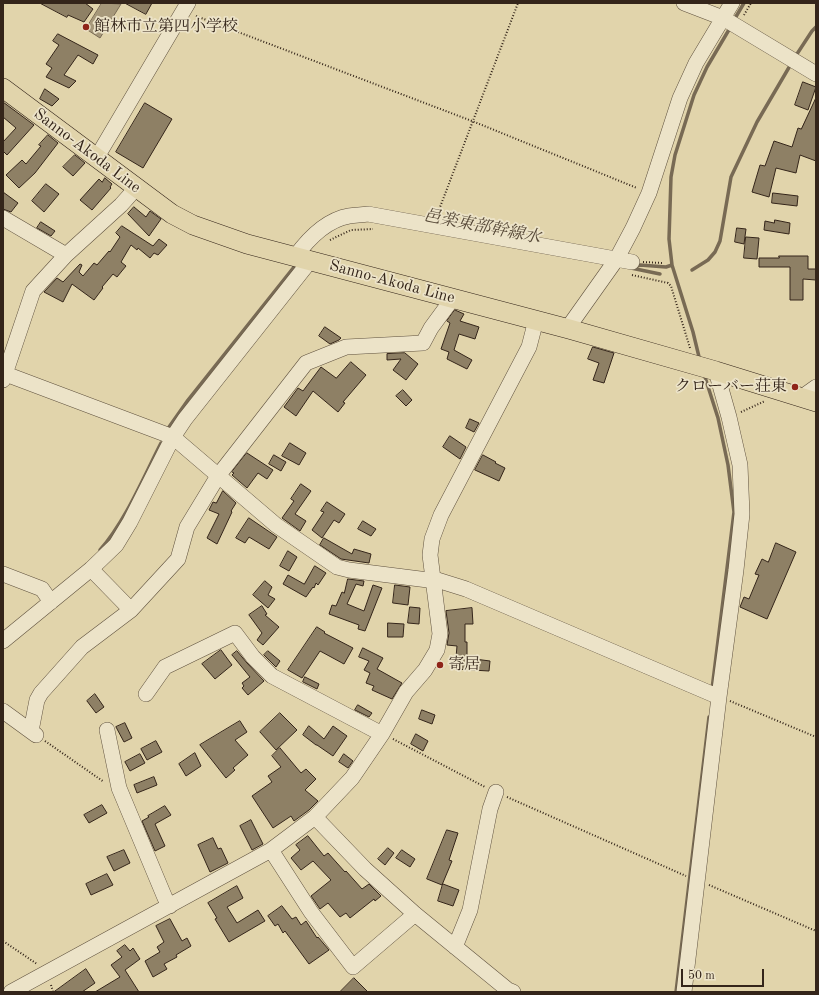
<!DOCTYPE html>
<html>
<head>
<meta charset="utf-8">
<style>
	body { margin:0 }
	#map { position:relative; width:819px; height:995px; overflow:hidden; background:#e1d4ab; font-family:"Old Standard TT",serif }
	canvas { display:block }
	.frame { position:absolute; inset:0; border:4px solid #34251a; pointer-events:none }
	.scale { position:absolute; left:681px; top:969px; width:83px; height:18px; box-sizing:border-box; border:2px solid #34251a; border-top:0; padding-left:5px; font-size:12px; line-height:14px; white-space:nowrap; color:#34251a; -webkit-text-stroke:3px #ece3c8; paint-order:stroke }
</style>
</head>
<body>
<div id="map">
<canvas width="819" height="995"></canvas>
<div class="frame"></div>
<div class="scale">50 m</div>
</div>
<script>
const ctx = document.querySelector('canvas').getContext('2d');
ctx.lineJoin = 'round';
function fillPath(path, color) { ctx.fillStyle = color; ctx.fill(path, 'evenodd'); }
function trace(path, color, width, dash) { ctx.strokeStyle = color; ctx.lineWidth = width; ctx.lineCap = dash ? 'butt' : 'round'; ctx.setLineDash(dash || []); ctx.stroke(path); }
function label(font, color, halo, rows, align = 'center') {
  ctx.font = font + ' "Old Standard TT","Noto Serif JP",serif'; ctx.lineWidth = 3.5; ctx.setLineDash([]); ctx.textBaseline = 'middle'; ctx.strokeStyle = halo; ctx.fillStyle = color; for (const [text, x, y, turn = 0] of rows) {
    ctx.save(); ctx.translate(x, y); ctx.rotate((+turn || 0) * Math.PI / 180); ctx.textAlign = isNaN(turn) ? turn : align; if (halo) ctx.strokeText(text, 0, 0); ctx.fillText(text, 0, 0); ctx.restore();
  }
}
const water = new Path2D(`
	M102,3L121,4L100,38L86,29Z`);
fillPath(water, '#a6987a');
trace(water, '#786a54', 1);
trace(new Path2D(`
	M734,20L744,3
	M795,57L812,31L816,27
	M631,268L660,274
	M636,268L637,266L640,265L666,267L672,265
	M692,270L708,260L715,252L720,241L731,177L757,122L791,64
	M700,361L693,332L672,265L669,239L671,177L675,155L694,95L707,67L730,28
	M704,374L718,418L728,465L734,512L712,689
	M169,427L188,400L294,267
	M100,550C126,520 143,478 161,443
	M676,992L709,717`), '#786a54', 3.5);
const building = new Path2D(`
	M40,3H85L93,9L84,22L68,15L67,17Z
	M125,3H152L146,14Z
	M58,34L98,55L93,64L78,55L64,75L76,81L69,88L46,77L52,68L46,64L59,45L53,41Z
	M803,82L816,87L808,110L795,105Z
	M45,89L59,99L52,106L40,99Z
	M816,98V161L800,155L796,173L776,168L769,197L752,192L760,165L765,166L774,141L792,147L798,128L801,129Z
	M3,102L34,125L7,155L3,151V142L16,128L3,117Z
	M145,103L172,119L143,168L116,152Z
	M48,135L58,143L35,173L19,188L6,175L22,160L26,164L41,146L39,145Z
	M75,155L85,163L73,176L63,167Z
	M105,178L112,184L110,187L111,188L92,210L80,200L99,179L102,182Z
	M46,184L59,194L44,212L32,201Z
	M3,192L18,203L11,212L3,209Z
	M773,193L798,196L797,206L772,203Z
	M134,207L146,217L150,211L161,219L149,236L128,214Z
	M775,220L790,223L789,234L764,230L765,221L774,223Z
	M41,222L55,231L51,236L37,228Z
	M122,226L153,246L159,239L167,245L158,255L154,253L150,258L138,248L137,250L131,245L121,262L126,266L117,277L113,274L102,287L103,288L94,300L72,284L63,302L44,292L57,278L63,282L80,264L82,265L79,272L83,276L94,263L97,265L109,251L110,252L120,237L116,233Z
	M737,228L746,229L744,244L735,242Z
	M746,237L759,238L757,259L744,258Z
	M779,256H808V269H816V280L803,279V300H790V267H759V258H779Z
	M455,310L464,314L460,321L479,327L475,339L459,334L454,350L472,360L467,369L447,359L449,352L441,349L450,323L447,321Z
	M325,327L341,338L339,340L330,344L319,336Z
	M593,347L614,353L604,383L593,380L599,363L588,359Z
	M405,353L418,364L406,380L393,370L401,359L387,360V354Z
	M351,362L366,375L343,402L345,403L338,412L313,391L296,416L284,407L298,388L303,391L321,367L336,378Z
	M403,390L412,400L406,406L396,396Z
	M470,419L479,423L474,432L466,428Z
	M450,436L466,447L460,459L443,447Z
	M290,443L306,453L299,465L282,456Z
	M247,453L273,470L267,479L258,473L247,488L232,475L234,473L232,472Z
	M274,455L286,462L281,471L269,464Z
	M483,455L496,462L495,463L505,468L499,481L475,470Z
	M301,484L311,491L295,514L306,521L300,531L282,518L294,501L291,499Z
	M223,491L236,503L231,511L232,512L217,544L207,538L219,514L209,510L213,502L216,503Z
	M327,502L345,514L339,523L334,520L322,538L312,530L324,512L321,511Z
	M249,518L277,537L269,549L249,537L245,543L236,538Z
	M363,521L376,529L371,536L358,529Z
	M324,538L352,554L354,549L371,554L369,563L341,559L320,545Z
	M776,543L796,552L767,619L740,607L744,597L749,599L759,575L755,574L762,559L768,562Z
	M288,551L297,557L289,571L280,566Z
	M315,566L326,573L318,585L316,583L314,588L313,587L306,597L283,584L288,575L304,584Z
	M348,579L364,581L363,586L356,584L347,604L364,611L373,585L382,588L365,631L358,629L359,625L329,614L332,605L336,606L342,592L344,593Z
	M265,581L272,587L268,595L275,599L268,608L253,595Z
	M395,585L410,587L408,605L393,603Z
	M262,606L267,614L265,615L279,627L263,645L257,640L262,633L249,615Z
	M410,607L420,608L419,624L408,623Z
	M472,608L473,624H465V642H467V658L490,661L489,671L455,669L457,646L447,645L449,633L446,611Z
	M388,623L404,624L403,637H388Z
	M317,627L325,632L324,633L353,648L344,664L320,651L302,678L288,670Z
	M363,648L383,658L377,669L402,683L392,699L372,690L374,686L366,683L370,673L364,670L369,661L359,657Z
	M221,650L232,665L215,679L202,664Z
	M237,651L247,663L264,681L248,695L242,688L244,686L242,683L250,677L232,655Z
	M268,651L280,661L276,667L264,655Z
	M305,677L319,684L317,689L303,682Z
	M95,694L104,707L96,713L87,701Z
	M358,705L372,713L369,717L355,710Z
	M422,710L435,715L432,724L419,719Z
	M280,713L297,730L276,750L260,732Z
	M240,721L247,732L235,740L248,755L233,768L235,770L226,778L200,745Z
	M125,723L132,738L124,742L116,727Z
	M309,726L324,739L333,726L347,736L333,756L317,745H316L303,735Z
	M416,734L428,741L423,751L411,744Z
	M156,741L162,752L147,760L141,749Z
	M280,748L301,773L306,769L316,779L305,790L318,801L309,810L294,821L291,816L273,828L252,796L272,782L268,776L281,767L272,756Z
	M195,753L201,766L186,776L179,764Z
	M140,754L145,763L130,771L125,762Z
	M344,754L353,761L348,768L339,762Z
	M154,777L157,785L137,793L134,785Z
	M102,805L107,813L89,823L84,815Z
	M165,806L171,815L155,824L165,846L155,851L142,821L149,817L148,816Z
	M251,820L263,844L252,850L240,826Z
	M447,830L458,833L449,860L452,861L442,885L427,879Z
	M308,836L324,856L328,853L345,872L346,871L362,889L369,884L381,896L375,901L374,899L350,918L346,913L340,917L328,903L320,909L311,896L331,880L313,861L301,870L291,858L300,850L296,845Z
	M213,838L218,849L221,848L228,863L210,872L198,845Z
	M388,848L394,853L385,865L378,859Z
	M124,850L130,863L114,871L107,857Z
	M402,850L415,859L410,867L396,858Z
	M107,874L113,885L91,895L86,884Z
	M443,884L459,890L453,906L438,901Z
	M237,886L243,898L227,907L237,923L258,910L265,921L229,942L215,919L217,918L208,903Z
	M282,906L292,919L296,917L301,925L306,921L317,938L318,937L329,950L309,964L285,931L283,933L278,924L275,926L268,916Z
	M170,919L182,941L187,938L191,946L176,955L177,957L164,964L167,969L153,977L145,961L160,952L157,947L164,942L156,926Z
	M125,945L130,951L133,948L140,959L125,970L139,992H95L120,977L111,965L122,957L117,951Z
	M86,969L95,983L82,992H54Z
	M354,978L368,992H340Z`);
fillPath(building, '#8e8065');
trace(building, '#34251a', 1);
const minor = new Path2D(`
	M684,3L723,18L816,74
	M97,157L188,3
	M3,218L66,255
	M295,257C308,239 326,220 349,216C355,215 361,215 368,214L632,262
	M569,329L572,322L616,260L633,228L649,193L680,98L696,63L732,3
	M3,373L173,437L276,525L337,567L349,570L428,580L434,579L466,589L719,697
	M3,380L33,291L66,255L121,205L137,187
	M802,397L816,387
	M91,569L131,610
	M3,574L42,589L51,602
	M3,641L91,569L116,545L130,522L173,437L185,419L310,261
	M146,694L165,667L235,633L253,657L272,676L382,734
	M3,711L36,735
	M107,730L119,788L165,898L170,906
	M31,731L37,700L41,693L82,647L131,610L178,559L187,527L218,476L306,363L346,347L423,343L431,328L453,298
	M315,817L365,869L415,914L508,990L513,992
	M271,850L311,912L353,967L415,914
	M455,947L470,910L490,809L496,792
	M11,992L271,850L315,817L352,778L382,734L406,692L425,670L437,650L440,634L430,555L432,539L441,515L529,347L536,320
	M684,992L719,697L736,570L742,514L740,465L729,417L716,371`);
const major = new Path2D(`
	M3,88L172,214L193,225L247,244L569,329L716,371L816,402`);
trace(minor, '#5f513e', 16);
trace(major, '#34251a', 20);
trace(new Path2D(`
	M744,15L751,3
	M196,16L472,121L637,188
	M437,215L518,3
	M330,240L351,230L373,229
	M643,262L662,263
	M632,275L668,283L671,286L690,348
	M741,412L765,401
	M730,701L816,737
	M393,739L485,787
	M45,741L104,782
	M507,797L686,876
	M709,885L816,931
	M3,941L37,964
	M51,985L53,992`), '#34251a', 2, [1, 2]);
trace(minor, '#ece3c8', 15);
trace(major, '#e1d4ab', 19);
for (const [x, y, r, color] of [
	[86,27,4,"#8f2418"],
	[795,387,4,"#8f2418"],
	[440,665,4,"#8f2418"]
]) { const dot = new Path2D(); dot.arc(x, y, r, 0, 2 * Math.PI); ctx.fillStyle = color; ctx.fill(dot); trace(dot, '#ece3c8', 1.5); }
label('16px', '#34251a', '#ece3c8', [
	["館林市立第四小学校",94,27],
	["クローバー荘東",787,387,"right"],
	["寄居",448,665]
], 'left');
label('16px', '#34251a', '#ece3c8', [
	["Sanno-Akoda Line",87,151,37],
	["Sanno-Akoda Line",392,282,15]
]);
label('italic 17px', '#564837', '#ece3c8', [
	["邑楽東部幹線水",482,227,11]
]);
</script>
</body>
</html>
